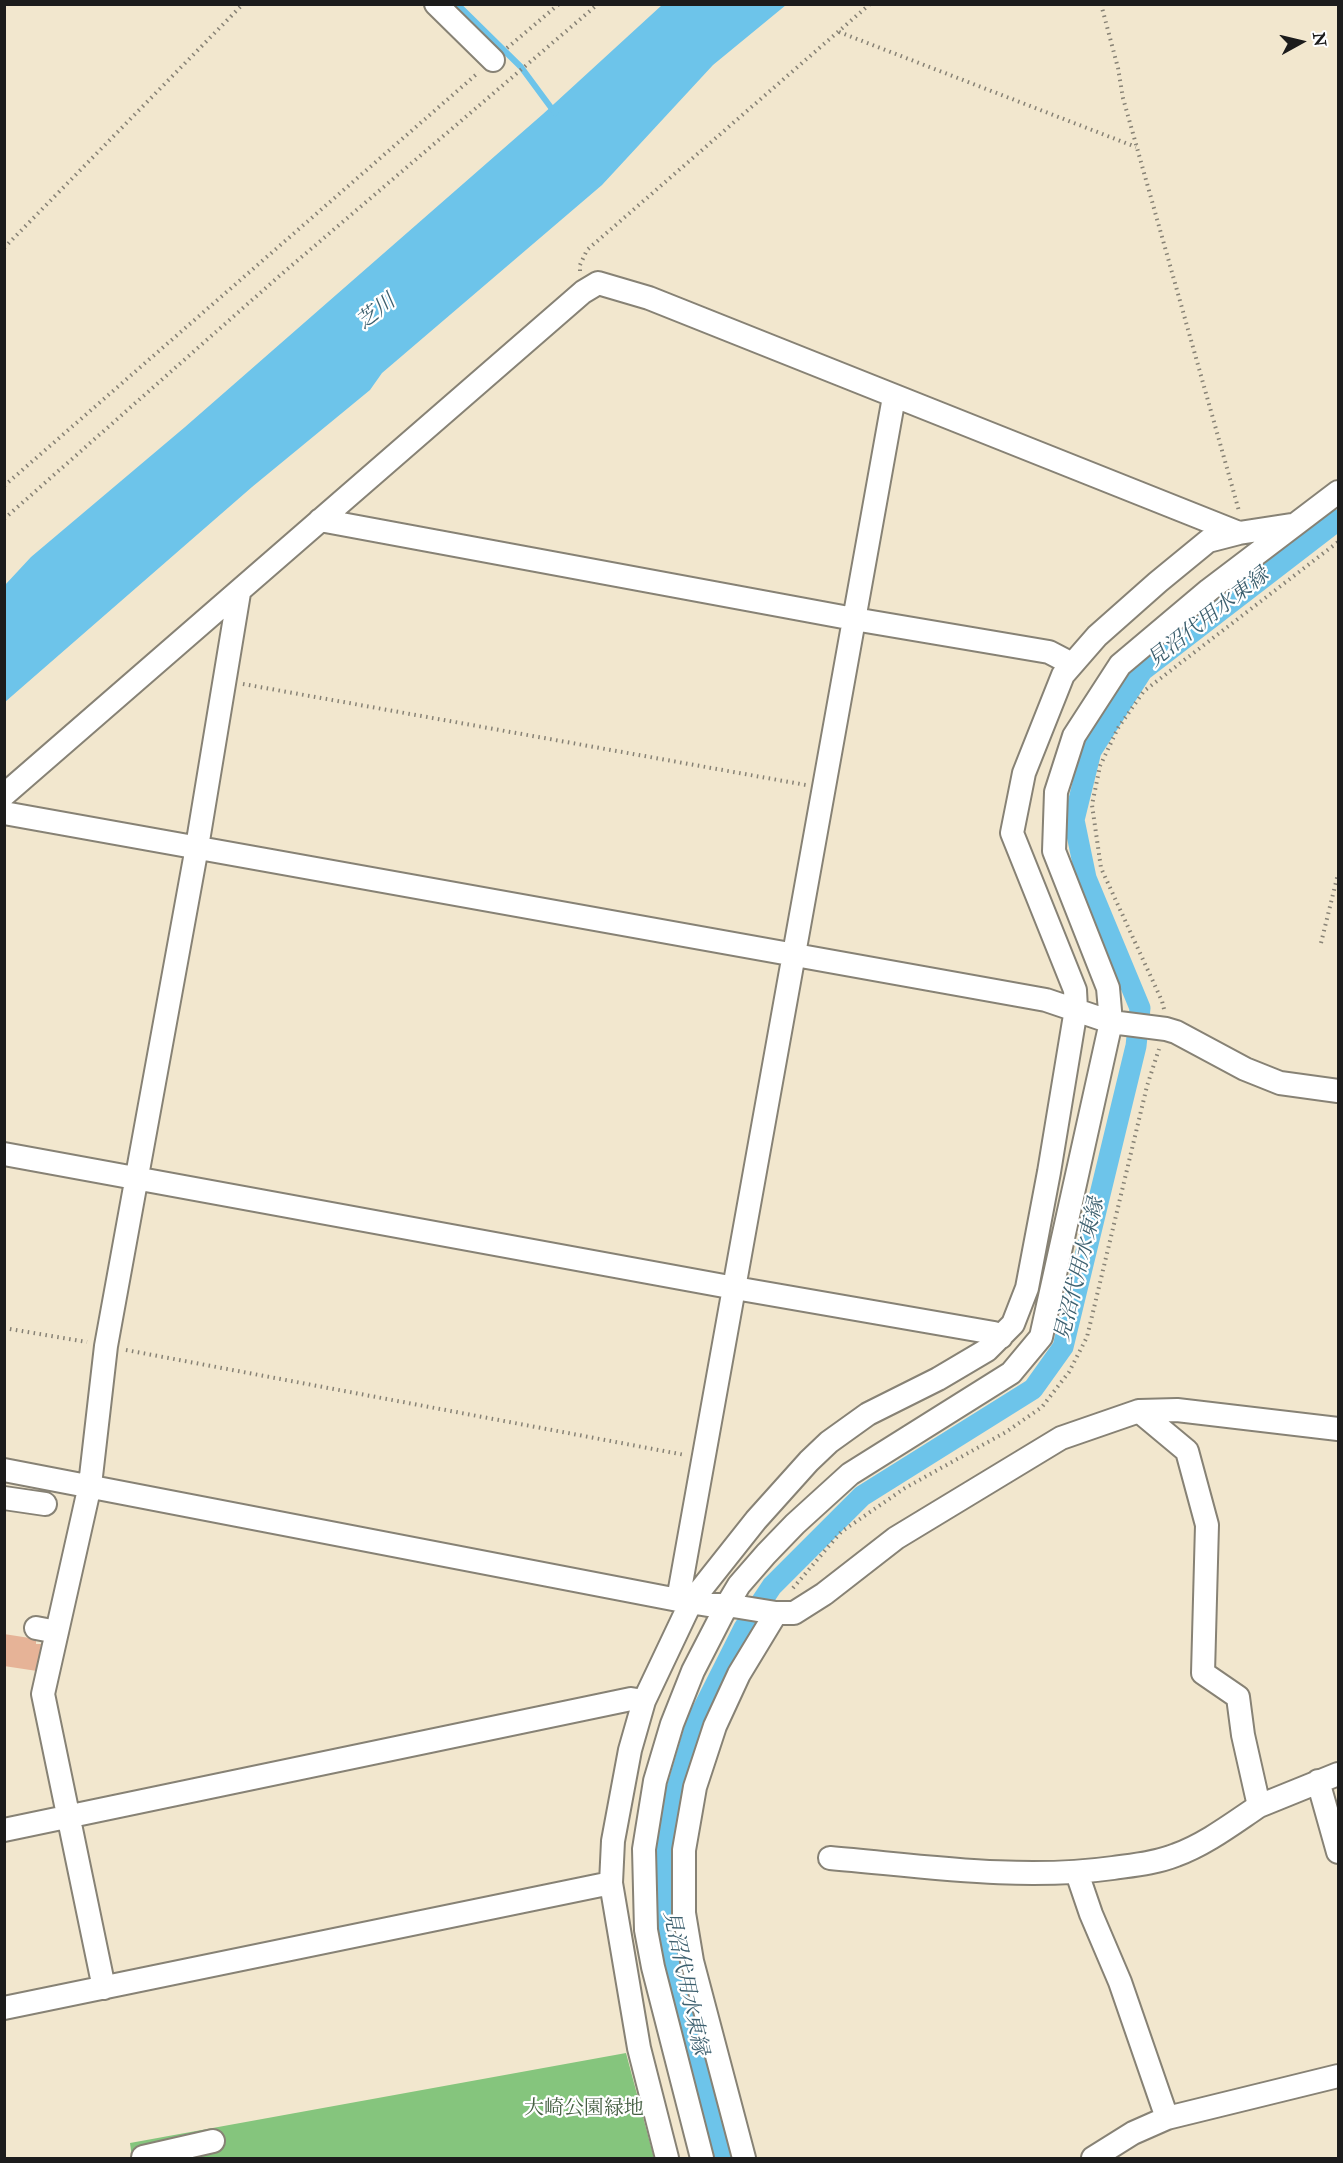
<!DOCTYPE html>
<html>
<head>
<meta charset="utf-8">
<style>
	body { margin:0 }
	#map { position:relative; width:1343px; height:2163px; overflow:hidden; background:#f2e7ce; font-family:"IM FELL Double Pica",serif }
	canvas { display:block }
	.frame { position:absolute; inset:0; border:6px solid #1c1c1c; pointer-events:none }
	.north { position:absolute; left:1271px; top:12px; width:60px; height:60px; -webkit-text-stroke:4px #fff; paint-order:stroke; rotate:82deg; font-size:16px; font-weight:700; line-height:24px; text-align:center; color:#1c1c1c }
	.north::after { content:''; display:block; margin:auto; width:21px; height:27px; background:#1c1c1c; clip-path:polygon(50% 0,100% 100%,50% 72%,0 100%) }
</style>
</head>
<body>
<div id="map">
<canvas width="1343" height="2163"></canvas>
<div class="frame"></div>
<div class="north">N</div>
</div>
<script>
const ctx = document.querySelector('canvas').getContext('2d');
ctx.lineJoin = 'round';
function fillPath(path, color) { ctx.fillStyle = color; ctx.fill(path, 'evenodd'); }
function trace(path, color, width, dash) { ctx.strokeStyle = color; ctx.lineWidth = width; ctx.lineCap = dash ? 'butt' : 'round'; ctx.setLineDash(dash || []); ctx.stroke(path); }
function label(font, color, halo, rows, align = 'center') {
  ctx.font = font + ' "IM FELL Double Pica","Noto Serif JP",serif'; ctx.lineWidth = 4.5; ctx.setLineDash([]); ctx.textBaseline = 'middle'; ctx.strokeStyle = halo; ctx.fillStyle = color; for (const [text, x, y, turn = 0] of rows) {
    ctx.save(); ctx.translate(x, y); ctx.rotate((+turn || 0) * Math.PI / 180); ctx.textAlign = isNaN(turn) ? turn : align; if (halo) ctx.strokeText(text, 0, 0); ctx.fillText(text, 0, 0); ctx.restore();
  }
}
fillPath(new Path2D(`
	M626,2053L654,2158H132L130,2143Z`), '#85c57d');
fillPath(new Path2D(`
	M662,5H786L713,65L602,185L382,373L370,390L252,487L5,702V585L31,557L185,427L543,114Z`), '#6dc4ea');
trace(new Path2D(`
	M457,4L521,67L555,113`), '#6dc4ea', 6);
trace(new Path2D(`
	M724,2158L672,1958L666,1921L664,1867L667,1833L673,1802L697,1721L744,1628L772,1586L862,1496L1033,1389L1063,1347L1136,1046L1140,1008L1086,878L1074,820L1091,751L1142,671L1338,520`), '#6dc4ea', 21);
fillPath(new Path2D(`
	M4,1634L36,1639V1644H41L37,1671L4,1666Z`), '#e6b397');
const minor = new Path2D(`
	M436,4L493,60
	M320,520L854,619L1049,652L1072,664
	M4,795C198,628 390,459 583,292L598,283L649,298L1239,533L1291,525
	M4,813L1046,1000L1111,1022L1166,1029L1176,1032L1245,1069L1280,1083L1338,1091
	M4,1154L735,1288L994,1333L1001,1337
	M1139,1411L1187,1451L1207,1525L1203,1673L1238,1697L1243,1735L1259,1806L1338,1774
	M4,1470L678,1600L708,1605H727L776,1613H794L824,1594L896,1538L1061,1438L1139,1411L1177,1410L1338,1429
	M4,1498L45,1504
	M678,1600L894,397
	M36,1628L57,1632
	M1318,1781L1338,1852
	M4,1830L631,1699L644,1701
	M830,1858C923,1866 1020,1881 1113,1868C1134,1865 1156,1863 1176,1855C1206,1844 1232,1824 1259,1806
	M1077,1873L1091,1914L1120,1982L1167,2118
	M611,1883L639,2048L667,2158
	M104,1988L43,1694L90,1485L106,1346L197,847L239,593
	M4,2008L611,1883L613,1841L630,1750L644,1701L691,1602L756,1520L809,1461L829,1442L868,1414L938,1379L987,1350L1013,1324L1027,1288L1049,1172L1076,1009L1075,990L1012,833L1024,773L1063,675L1097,636L1158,582L1208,541L1239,533
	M143,2158V2157L213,2141
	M702,2158L653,1967L646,1930L644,1849L655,1781L672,1724L693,1671L727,1605L739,1585L766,1554L795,1524L850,1474L1011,1373L1041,1337L1111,1022L1108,988L1054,851L1056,792L1074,736L1120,665L1209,590L1338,492
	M744,2158L692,1961L684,1913V1850L695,1787L715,1726L739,1674L776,1613
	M1093,2158L1133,2133L1167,2118L1338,2076`);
trace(minor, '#878275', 26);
trace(new Path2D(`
	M1101,4L1118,68L1123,98L1239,511
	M839,32L1136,147
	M507,48L559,4
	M4,248L243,4
	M580,271V265L587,250L870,4
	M4,486L479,72
	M4,519L277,278L598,4
	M243,684L806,785
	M1321,943L1338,874
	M1164,1009L1162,1001L1101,868L1092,805L1100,766L1118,728L1144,691L1338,542
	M4,1328L87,1342
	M126,1350L685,1455
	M793,1588L841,1532L905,1488L1006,1432L1042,1407L1069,1372L1087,1337L1147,1086L1159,1049`), '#878275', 4, [1.5, 4.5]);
trace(minor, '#fff', 22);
label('20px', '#466043', '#fff', [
	["大崎公園緑地",584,2110]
]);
label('italic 21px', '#3c5f6e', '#fff', [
	["芝川",377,313,-38],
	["見沼代用水東縁",1209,619,-38],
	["見沼代用水東縁",1081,1270,-76],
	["見沼代用水東縁",684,1983,78]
]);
</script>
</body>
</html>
